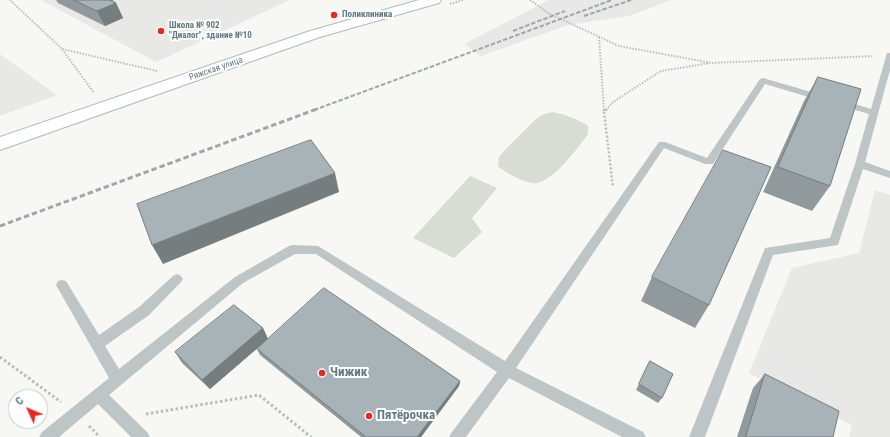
<!DOCTYPE html>
<html>
<head>
<meta charset="utf-8">
<style>
	body { margin:0 }
	#map { position:relative; width:890px; height:437px; overflow:hidden; background:#f7f7f4; font-family:"Roboto Condensed",sans-serif }
	canvas { display:block }
	.north { position:absolute; left:8px; top:389px; width:40px; height:40px; box-sizing:border-box; background:#fff; border:1px solid #c0c9cc; border-radius:50%; rotate:314deg; font-size:11px; font-weight:700; line-height:16px; text-align:center; color:#617980 }
	.north::after { content:''; display:block; margin:auto; width:14px; height:18px; background:#e72924; clip-path:polygon(50% 0,100% 100%,50% 72%,0 100%) }
</style>
</head>
<body>
<div id="map">
<canvas width="890" height="437"></canvas>
<div class="north">С</div>
</div>
<script>
const ctx = document.querySelector('canvas').getContext('2d');
ctx.lineJoin = 'round';
function fillPath(path, color) { ctx.fillStyle = color; ctx.fill(path, 'evenodd'); }
function trace(path, color, width, dash) { ctx.strokeStyle = color; ctx.lineWidth = width; ctx.lineCap = dash ? 'butt' : 'round'; ctx.setLineDash(dash || []); ctx.stroke(path); }
function label(font, color, halo, rows, align = 'center') {
  ctx.font = font + ' "Roboto Condensed",sans-serif'; ctx.lineWidth = 4; ctx.setLineDash([]); ctx.textBaseline = 'middle'; ctx.strokeStyle = halo; ctx.fillStyle = color; for (const [text, x, y, turn = 0] of rows) {
    ctx.save(); ctx.translate(x, y); ctx.rotate((+turn || 0) * Math.PI / 180); ctx.textAlign = isNaN(turn) ? turn : align; if (halo) ctx.strokeText(text, 0, 0); ctx.fillText(text, 0, 0); ctx.restore();
  }
}
fillPath(new Path2D(`
	M41,0H290L156,62Z
	M549,0H671L629,16L568,25L481,56L464,44Z
	M0,54L57,95L0,116Z
	M875,190L890,195V437H849L852,425L749,373L792,268L859,253Z`), '#e8e8e7');
fillPath(new Path2D(`
	M552,112C564,114 578,119 588,126V134C577,149 555,179 537,183C528,185 504,172 498,166L499,157L506,149L534,121L542,115Z
	M470,176L497,188L472,218L482,232L454,258L413,238Z`), '#d8dcd3');
const secondary = new Path2D(`
	M419,0H441L439,3L320,37L0,150V137L310,31Z`);
trace(secondary, '#b0b9bc', 2);
trace(new Path2D(`
	M10,0L62,49L94,93
	M530,0L548,13L619,46L712,63L874,56
	M450,4L463,0
	M599,37L604,110
	M62,49L157,71
	M606,110L613,102L661,71L710,63`), '#b8bdbf', 2, [1.5, 1.5]);
trace(new Path2D(`
	M604,109V112
	M607,109L604,112L613,187`), '#b8bdbf', 2.5, [2, 2]);
trace(new Path2D(`
	M0,357L61,402
	M146,414L259,395L311,437
	M89,426L100,437`), '#b8bdbf', 3, [2.5, 2.5]);
fillPath(new Path2D(`
	M887,53H890V70L865,162L890,171V178L863,169L838,245L773,255L705,437H689L765,248L830,238L855,164L869,114L839,105L838,103L842,100L871,109Z
	M763,78L825,96L826,98L822,101L765,84L713,164H705L664,148L516,368L643,432L646,437H622L509,378L466,437H449L452,432L497,372L316,254H295L243,283L109,395L147,432L150,437H131L98,404L59,437H39L42,432L109,378L56,285L58,281L62,280L66,281L99,335L139,307L173,276L177,274L181,276L183,279L181,282L149,315L105,346L119,369L235,277L289,246L293,245L318,246L505,361L659,142H665L707,158L760,79Z`), '#bec5c7');
fillPath(secondary, '#fff');
trace(new Path2D(`
	M584,16L631,0
	M513,31L565,11
	M314,110L612,0`), '#9da8ac', 2, [4.5, 2]);
trace(new Path2D(`
	M0,226L317,109`), '#9da8ac', 3, [5.5, 3]);
fillPath(new Path2D(`
	M56,0H115L112,1L116,3L123,18L105,26L58,3Z
	M818,77L830,186L812,211L763,192L804,101Z
	M652,277L709,305L695,328L641,301Z
	M263,328L268,339L210,389L182,363L175,352Z
	M257,349L460,381L459,386L421,437H361L260,355Z
	M650,361L662,398L658,403L636,390Z
	M765,374L833,437H737L753,388Z`), '#909a9d');
fillPath(new Path2D(`
	M116,3L123,18L105,26L97,11Z
	M335,173L339,192L163,264L152,245Z
	M263,328L268,339L210,389L202,380Z
	M460,381L459,386L421,437H417Z`), '#757d7f');
const building = new Path2D(`
	M74,0H109L116,3L97,11Z
	M818,77L861,89L830,186L778,167Z
	M311,140L335,173L152,245L137,204Z
	M723,150L771,167L709,305L652,277Z
	M324,288L460,381L417,437H366L257,349Z
	M234,305L263,328L202,380L175,352Z
	M650,361L673,374L662,398L639,384Z
	M765,374L839,411L833,437H746Z`);
fillPath(building, '#a7b3b6');
trace(building, '#757d7f', 1);
for (const [x, y, r, color] of [
	[334,15,4,"#e72924"],
	[161,31,4,"#e72924"],
	[322,373,4,"#e72924"],
	[369,416,4,"#e72924"]
]) { const dot = new Path2D(); dot.arc(x, y, r, 0, 2 * Math.PI); ctx.fillStyle = color; ctx.fill(dot); trace(dot, '#fff', 1.5); }
label('bold 9px', '#617980', '#fff', [
	["Поликлиника",342,15],
	["Школа № 902",169,26],
	["\"Диалог\", здание №10",169,36]
], 'left');
label('9px', '#617980', '#fff', [
	["Ряжская улица",216,69,-19]
]);
label('bold 13px', '#617980', '#fff', [
	["Чижик",330,373],
	["Пятёрочка",377,416]
], 'left');
</script>
</body>
</html>
